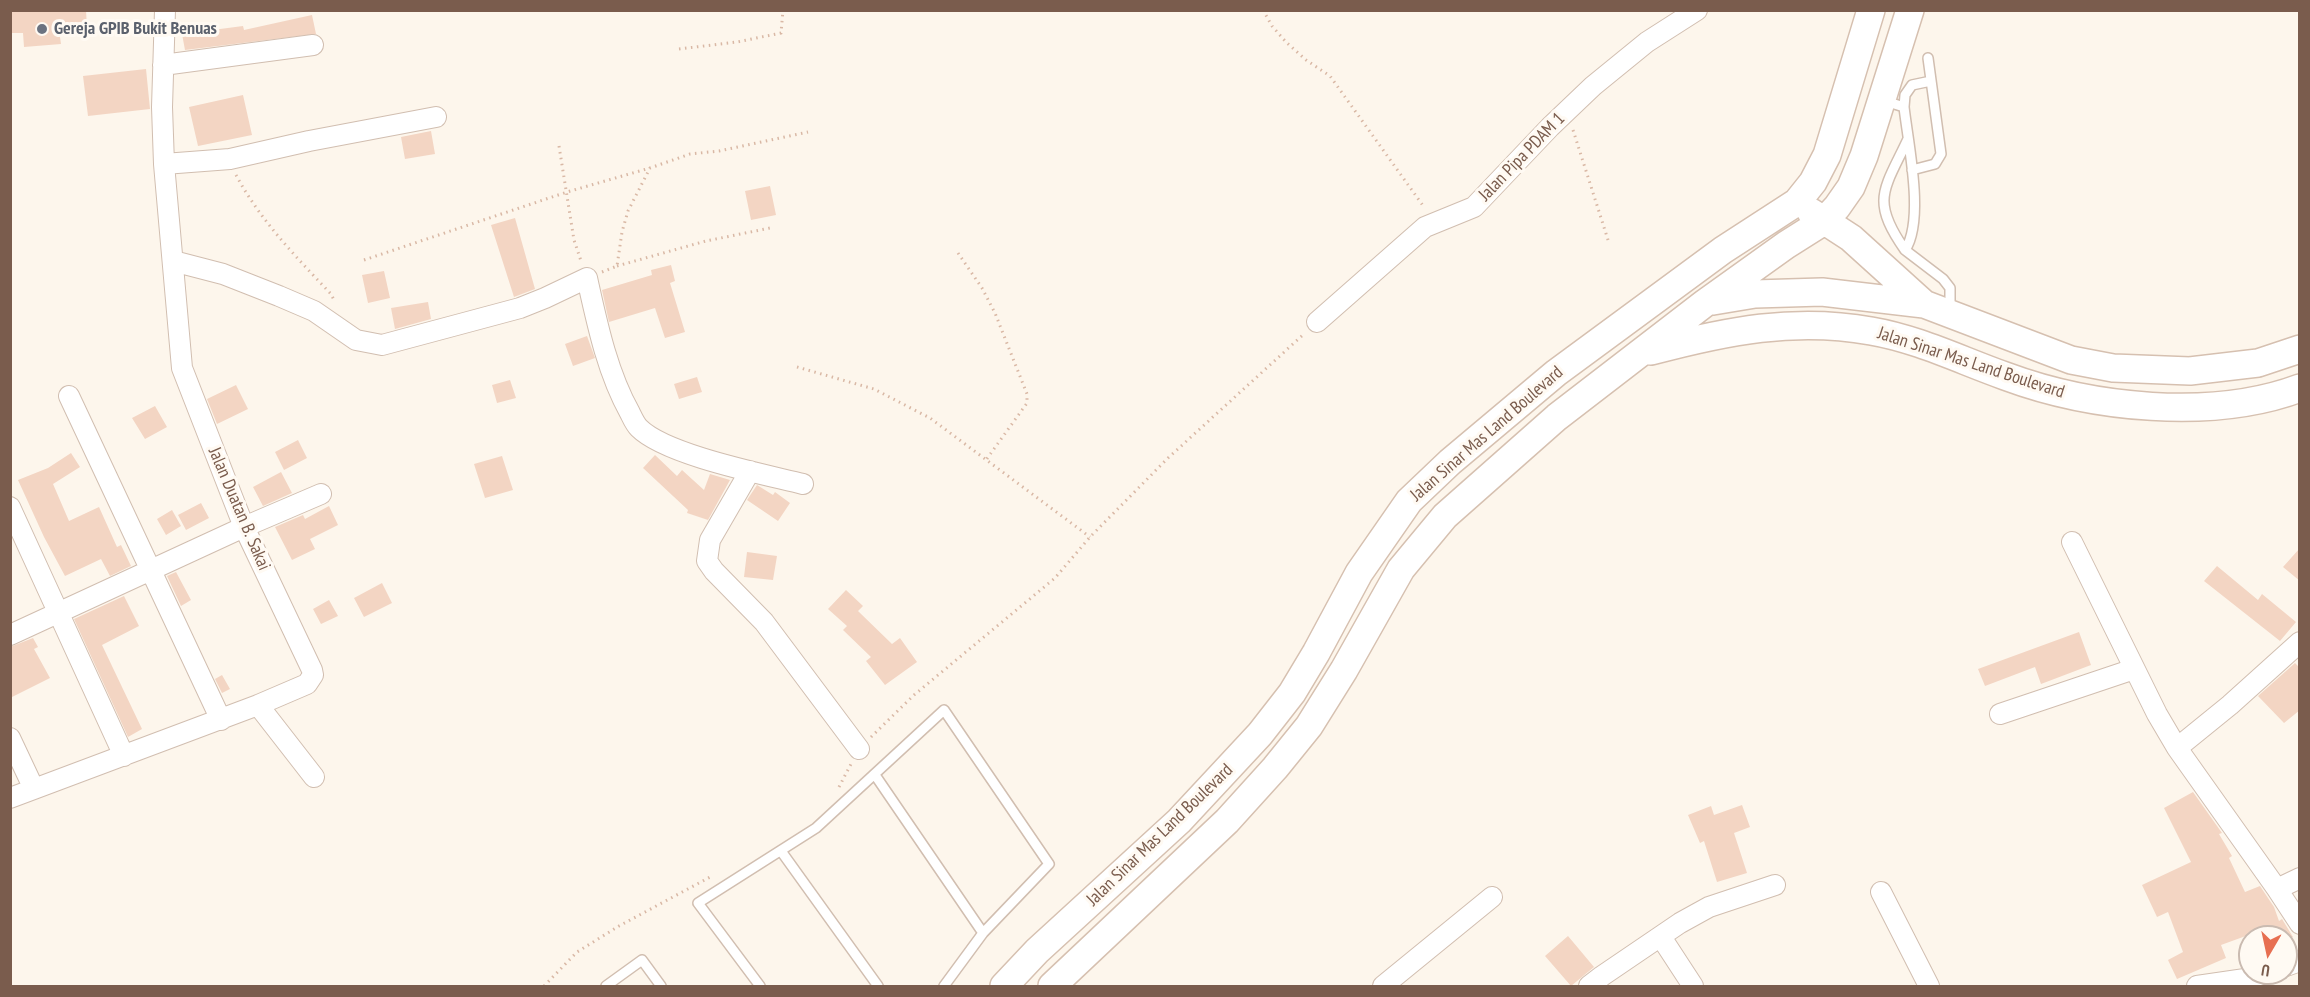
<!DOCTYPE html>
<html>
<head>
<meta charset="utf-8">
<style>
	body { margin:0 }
	#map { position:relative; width:2310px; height:997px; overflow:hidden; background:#fdf6ec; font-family:"PT Sans Narrow",sans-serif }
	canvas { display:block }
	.frame { position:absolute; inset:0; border:12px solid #7a5c4d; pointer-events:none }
	.north { position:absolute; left:2238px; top:925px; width:60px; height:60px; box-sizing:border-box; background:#fffaf3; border:2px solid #cabbb1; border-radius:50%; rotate:189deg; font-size:16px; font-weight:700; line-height:24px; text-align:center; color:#7a5c4d }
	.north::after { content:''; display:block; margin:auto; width:21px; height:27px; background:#e76f51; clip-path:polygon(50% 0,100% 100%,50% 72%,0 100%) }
</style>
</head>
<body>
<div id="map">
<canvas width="2310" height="997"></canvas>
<div class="frame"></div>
<div class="north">U</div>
</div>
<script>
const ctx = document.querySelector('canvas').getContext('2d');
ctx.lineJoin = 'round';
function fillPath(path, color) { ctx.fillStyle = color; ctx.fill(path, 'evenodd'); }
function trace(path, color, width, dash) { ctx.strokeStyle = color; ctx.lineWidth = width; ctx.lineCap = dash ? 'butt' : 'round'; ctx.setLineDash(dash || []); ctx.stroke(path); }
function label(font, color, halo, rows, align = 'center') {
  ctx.font = font + ' "PT Sans Narrow",sans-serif'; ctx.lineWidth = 6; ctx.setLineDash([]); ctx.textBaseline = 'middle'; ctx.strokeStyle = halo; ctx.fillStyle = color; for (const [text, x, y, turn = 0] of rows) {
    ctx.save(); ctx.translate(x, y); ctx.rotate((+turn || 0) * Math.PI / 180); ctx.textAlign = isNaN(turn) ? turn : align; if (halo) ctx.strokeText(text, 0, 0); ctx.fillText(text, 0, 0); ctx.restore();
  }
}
fillPath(new Path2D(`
	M10,10H86L87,28L59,30L61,44L24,47L23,33H10Z
	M312,15L316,34L185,50L182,34L243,26L244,30Z
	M146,69L150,109L88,116L83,76Z
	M243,95L252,135L198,146L189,107Z
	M431,131L435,154L405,159L401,137Z
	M770,186L776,215L751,220L745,191Z
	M515,218L535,289L514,297L491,225Z
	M671,265L675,281L670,283L685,332L665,338L655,308L609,322L602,290L652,275L651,270Z
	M384,271L390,298L368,303L362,275Z
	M428,302L431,319L395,329L391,308Z
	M587,336L595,358L573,366L565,344Z
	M697,377L702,392L679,399L674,384Z
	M510,380L516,398L497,403L492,385Z
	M236,385L248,409L217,424L207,399Z
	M155,406L167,427L145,439L132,418Z
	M298,440L307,458L284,470L275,452Z
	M71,453L80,467L53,484L69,521L99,507L117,547L121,545L131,566L110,576L101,559L65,576L44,537L18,480L48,468Z
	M655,455L677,476L682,470L704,490L710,474L730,480L708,520L687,513L688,510L643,468Z
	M502,456L513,490L485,498L474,464Z
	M281,472L292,493L263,506L253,487Z
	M757,485L773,495L775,492L790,503L778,521L747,500Z
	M201,503L209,518L186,530L178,515Z
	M329,506L338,525L310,539L315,549L292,560L275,527L303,515L305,519Z
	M172,510L181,526L166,535L157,519Z
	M2300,548V581L2283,567Z
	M747,552L777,556L773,580L744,577Z
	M2217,566L2258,600L2262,594L2296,622L2280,641L2204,581Z
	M176,572L191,600L181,606L167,576Z
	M382,583L392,603L364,617L354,598Z
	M846,590L863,606L858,611L892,644L900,638L917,662L885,685L866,661L871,657L843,630L847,626L828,609Z
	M124,596L139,626L102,645L142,729L128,737L74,619Z
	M329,600L338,616L321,624L313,609Z
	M2079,632L2091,665L2041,684L2035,667L1985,686L1978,669Z
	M33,638L38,647L34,649L50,678L10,698V647Z
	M2295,663L2300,668V710L2284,723L2258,696Z
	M222,675L230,689L222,693L215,679Z
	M2193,792L2222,833L2219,834L2232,856L2229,858L2245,892L2260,886L2274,907L2279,921L2282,919L2293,937H2269L2265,929L2221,945L2226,958L2177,979L2168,960L2183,952L2168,912L2157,917L2142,885L2191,862L2164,808Z
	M1742,805L1750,827L1734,833L1747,873L1717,882L1704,841L1700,843L1688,815L1711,806L1714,815Z
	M1568,936L1594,967L1571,986L1545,956Z`), '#f3d5c3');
const lane = new Path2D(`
	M1885,101L1904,107C1908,143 1925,220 1905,250C1870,200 1884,190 1908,139
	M1904,107L1905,95L1912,85L1931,81
	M1912,170L1935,164L1941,154L1928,58
	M1905,250L1943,279L1950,288V309
	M875,775L983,933
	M781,851L878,986
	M606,986L642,960L661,986
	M760,986L698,903L816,828L944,710L1049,864L983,933L944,986`);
const street = new Path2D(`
	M163,65L313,45
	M164,164L230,159L309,141L436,117
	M173,261L223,274L279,296L314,311L356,340L382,345L520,308L545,298L587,278C597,323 607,372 630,413C632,417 635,424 639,428C666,455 763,474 803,484
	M1317,322L1425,227L1474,207L1550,127L1593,86L1647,42L1697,10
	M69,396L221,720
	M750,471L710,540L707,561L714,571L764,622L859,749
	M10,507L124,756
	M2072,542L2157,714L2177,748
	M10,635L244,527L321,494
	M2300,642L2230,705L2177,748L2277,889L2300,924
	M258,705L314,777
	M2000,714L2134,669
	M10,738L34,789
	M10,798L258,705L307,684L313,675L312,670L244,527L182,368L164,164L162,107L165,10
	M2277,889L2300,878
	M1881,892L1929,986
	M1661,937L1693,986
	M2286,966L2300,961
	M1383,986L1492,897
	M1589,986L1602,976L1680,923L1709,907L1775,885
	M2197,986L2252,978L2265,973`);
const secondary = new Path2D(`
	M1811,212L1851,238L1924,304L2071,360L2113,368L2190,371L2258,363L2300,349
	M1713,301L1755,294L1822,292L1924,304
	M1651,351C1726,331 1795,317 1871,331C1918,339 1960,360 2005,376C2091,408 2212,421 2300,388
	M1004,986L1037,951L1179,821L1260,734L1292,693L1316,653L1359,573L1409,501L1450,462L1556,373L1723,250L1797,202L1813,182L1827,155L1871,10
	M1052,986L1227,821L1275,768L1309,726L1344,670L1401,569L1445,516L1557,417L1705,303L1786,245L1824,221L1837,207L1851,187L1864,156L1910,10`);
trace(lane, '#d1beb0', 12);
trace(street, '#d1beb0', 22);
trace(secondary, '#d6c0b0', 30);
trace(new Path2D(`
	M1263,10L1272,26L1286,42L1306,60L1330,76L1424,207
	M679,49L737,42L781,33L783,10
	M1573,130L1609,243
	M559,146L574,240L581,261
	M236,175C260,220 296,257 331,294L335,302
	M958,253L982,288L995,313L1027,394V403L986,460
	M364,260L567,192L650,168
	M617,266L706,241L770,228
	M602,272L617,266L622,232L628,211L650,168L690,154L719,151L808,132
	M797,367L874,389L930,418L1090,537
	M871,737L914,695L1055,578L1090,537L1168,458L1305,333
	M839,787L851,764
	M544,986L577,952L619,926L712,876`), '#d9b8a5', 3, [1.5, 4.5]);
trace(lane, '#fff', 9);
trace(street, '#fff', 20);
trace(secondary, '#fff', 27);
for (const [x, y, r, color] of [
	[42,29,6,"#6b7280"]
]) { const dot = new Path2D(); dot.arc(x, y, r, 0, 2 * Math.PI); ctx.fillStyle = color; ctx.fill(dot); trace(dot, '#fffaf3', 2); }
label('bold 18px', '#5b616d', '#fffaf3', [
	["Gereja GPIB Bukit Benuas",54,29]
], 'left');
label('18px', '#7a5c4d', '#fffaf3', [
	["Jalan Pipa PDAM 1",1522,157,-46],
	["Jalan Sinar Mas Land Boulevard",1971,363,18],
	["Jalan Sinar Mas Land Boulevard",1487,434,-41],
	["Jalan Duatan B. Sakai",239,509,67],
	["Jalan Sinar Mas Land Boulevard",1160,835,-44]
]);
</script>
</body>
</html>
